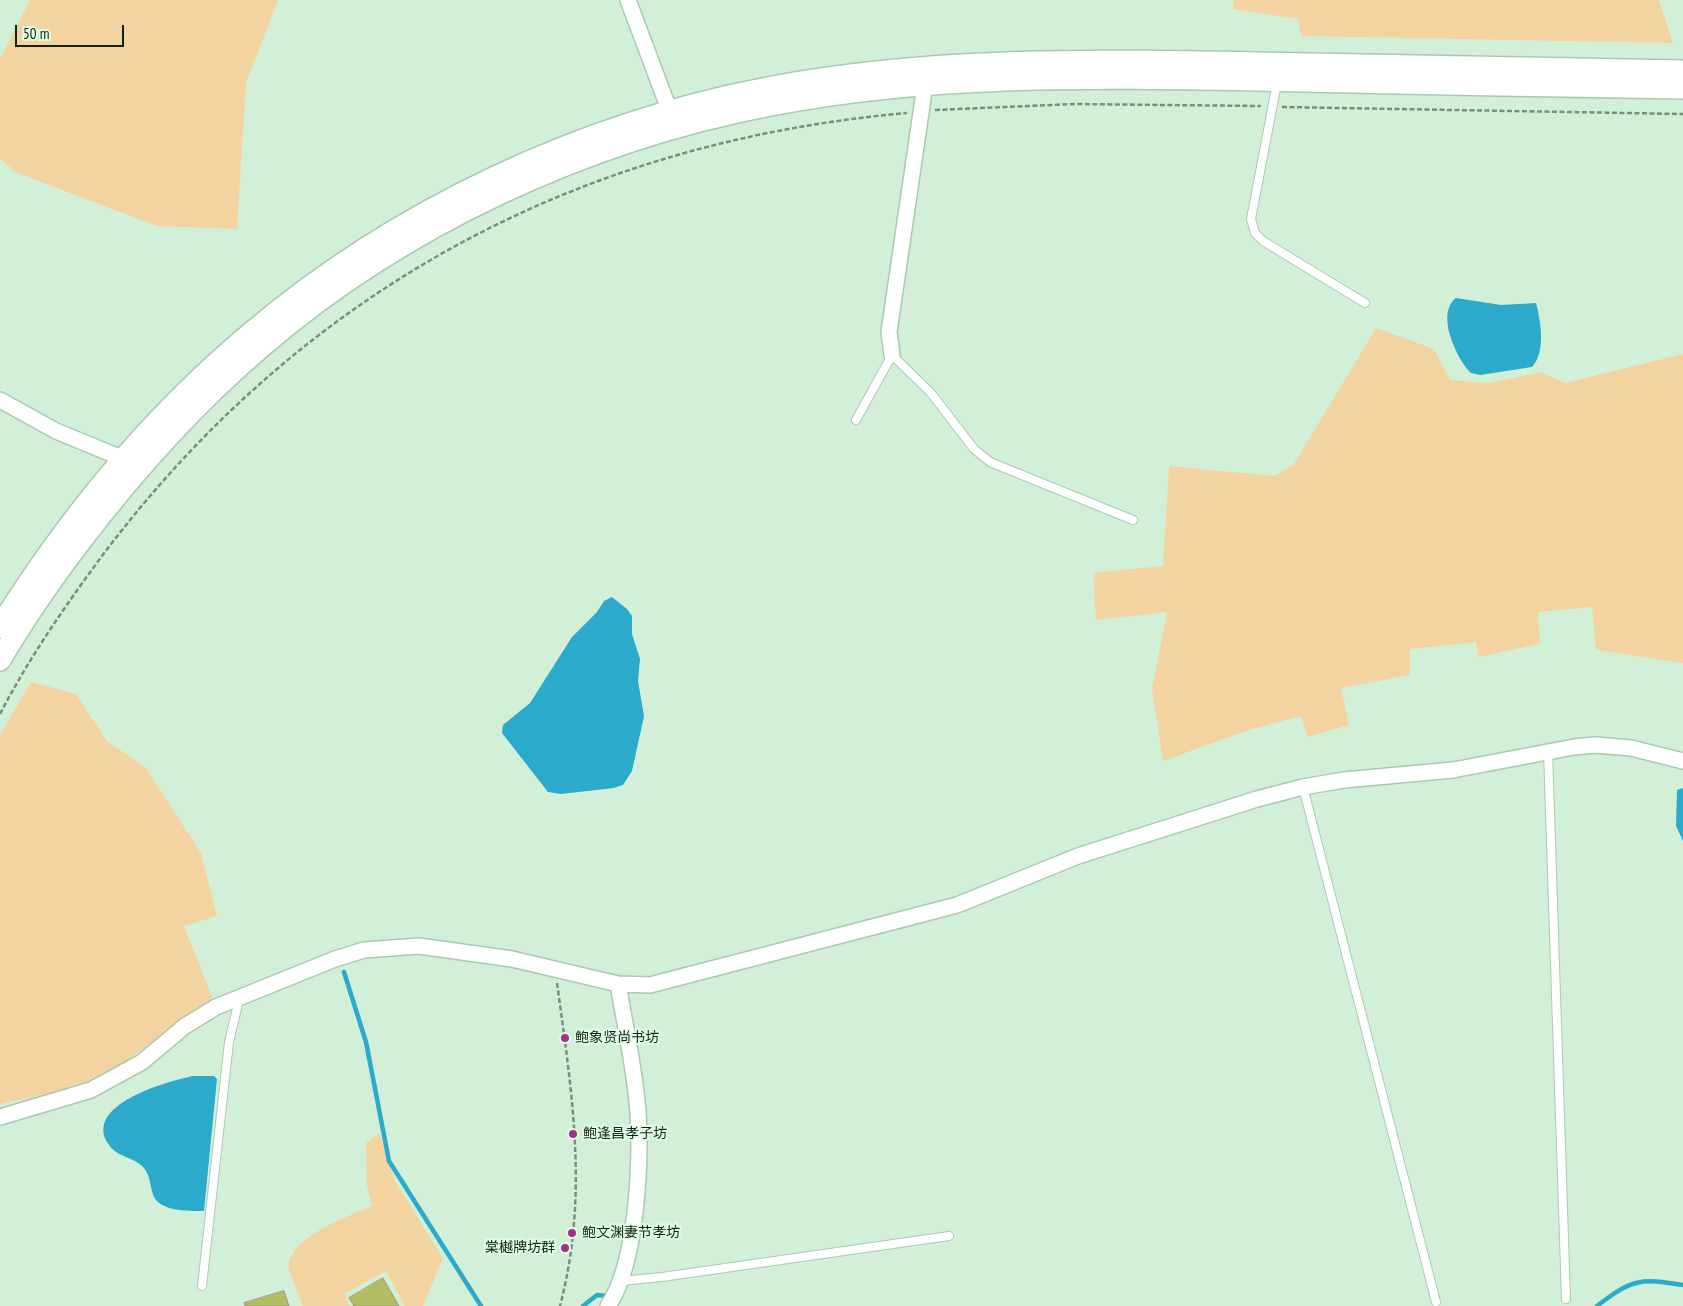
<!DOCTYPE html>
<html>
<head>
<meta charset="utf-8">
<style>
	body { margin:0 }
	#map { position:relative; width:1683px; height:1306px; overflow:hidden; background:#d2f0d7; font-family:"PT Sans Narrow",sans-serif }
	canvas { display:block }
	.scale { position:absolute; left:15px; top:25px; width:109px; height:22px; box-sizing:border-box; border:2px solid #141f16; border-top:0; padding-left:6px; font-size:15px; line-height:18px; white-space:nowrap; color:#141f16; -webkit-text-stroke:4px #dffee4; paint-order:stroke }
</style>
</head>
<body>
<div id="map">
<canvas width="1683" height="1306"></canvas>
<div class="scale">50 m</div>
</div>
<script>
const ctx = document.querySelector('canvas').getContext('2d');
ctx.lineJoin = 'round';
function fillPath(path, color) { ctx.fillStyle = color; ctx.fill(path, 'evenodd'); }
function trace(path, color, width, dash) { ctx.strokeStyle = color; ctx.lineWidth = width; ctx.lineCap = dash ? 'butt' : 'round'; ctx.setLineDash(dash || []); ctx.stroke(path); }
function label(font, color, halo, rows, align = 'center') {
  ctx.font = font + ' "PT Sans Narrow","Noto Sans SC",sans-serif'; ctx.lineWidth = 4; ctx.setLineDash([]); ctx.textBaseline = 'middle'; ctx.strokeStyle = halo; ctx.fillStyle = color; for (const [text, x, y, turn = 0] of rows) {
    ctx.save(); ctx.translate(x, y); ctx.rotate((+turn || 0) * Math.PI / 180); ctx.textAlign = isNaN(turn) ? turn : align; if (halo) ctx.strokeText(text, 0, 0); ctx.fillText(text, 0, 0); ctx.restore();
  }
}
fillPath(new Path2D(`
	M30,0H278L246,83L237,229L157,226L15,172L0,158V59Z
	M1234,0H1659L1673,43L1301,36L1298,19L1233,9Z
	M1376,328L1434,349L1450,380L1489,383L1542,372L1565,383L1683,354V663L1596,650L1592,607L1538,612L1540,644L1478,657L1476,642L1410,649V675L1341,688L1349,725L1308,737L1301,716L1249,730L1163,761L1152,689L1167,612L1096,620L1093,573L1163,566L1169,466L1274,476L1294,464Z
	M31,682L76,694L107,741L146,768L201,853L217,916L184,926L213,999L113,1070L69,1089L0,1104V735Z
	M380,1133L396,1183L443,1258L423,1306H405L386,1271L344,1294L350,1306H303C299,1294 292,1281 289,1269C284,1239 351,1215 372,1206L367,1186L366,1143Z`), '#f3d4a0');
fillPath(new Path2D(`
	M1456,298L1501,305L1536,303C1541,322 1546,352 1532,367L1480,375L1471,373C1457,359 1435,314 1456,298Z
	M612,597L627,609L632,616V634L640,659L638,681L644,716L632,771L623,785L614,788L561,794L548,792L502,733L503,725L530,703L572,637L597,612L604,601Z
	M1683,788V841L1676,826L1677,790Z
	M193,1076H214L217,1079L204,1211C190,1211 162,1212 154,1197C150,1188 151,1177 144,1168C135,1157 118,1158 109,1145C81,1105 168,1081 193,1076Z`), '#2baacb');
trace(new Path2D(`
	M344,972L366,1042L389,1161L481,1306
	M583,1306L597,1295L609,1296
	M1597,1306C1632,1279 1640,1278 1683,1285`), '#2baacb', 4.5);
const building = new Path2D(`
	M383,1278L399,1306H354L349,1298Z
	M284,1291L289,1306H245L244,1303Z`);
fillPath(building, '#b1bc63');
trace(building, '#999e7d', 1);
const service = new Path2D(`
	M1277,83L1251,219L1255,233L1263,241L1365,303
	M856,420L892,355L931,393L974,449L990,462L1133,520
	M1548,751L1566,1299
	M1303,787L1436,1302
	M621,1281L662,1277L949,1236
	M202,1286L229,1042L240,996`);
const minor = new Path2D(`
	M628,0L670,112
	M892,355L889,332L925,85
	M0,400L56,431L124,459
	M0,1117L91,1090L142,1062L185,1026L216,1007L335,959L364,950L419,946L512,959L618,984L650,985L957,905L1078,856L1257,799L1303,787L1344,780L1453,770L1574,747L1595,745L1631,748L1683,761
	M608,1306C637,1263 641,1164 638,1112C635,1070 625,1026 618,984`);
const secondary = new Path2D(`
	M0,627C68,518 152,416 251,333C396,210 580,124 767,88C929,57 1093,60 1257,63C1399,66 1541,68 1683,71
	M0,660C24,619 51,580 80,542C134,471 193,405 261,347C403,225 587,140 771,105C931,74 1093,77 1255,80C1398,83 1540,86 1683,88`);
trace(service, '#abc9b0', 10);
trace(minor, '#abc9b0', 18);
trace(secondary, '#abc9b0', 24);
trace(new Path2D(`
	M1282,107L1683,114
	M935,110L1075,104L1261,106
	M0,714C29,658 65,606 102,556C301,291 577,142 907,113
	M557,983C572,1093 589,1196 560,1306`), '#798e7d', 2.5, [5, 2.5]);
trace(service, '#fff', 8);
trace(minor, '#fff', 15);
trace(secondary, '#fff', 21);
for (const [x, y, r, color] of [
	[565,1038,5,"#a1308d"],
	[573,1134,5,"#a1308d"],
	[572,1233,5,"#a1308d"],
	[565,1248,5,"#a1308d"]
]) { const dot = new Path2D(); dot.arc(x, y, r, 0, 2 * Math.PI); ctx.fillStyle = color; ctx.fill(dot); trace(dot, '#dffee4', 2); }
label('14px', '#141f16', '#dffee4', [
	["鲍象贤尚书坊",575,1038],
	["鲍逢昌孝子坊",583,1134],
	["鲍文渊妻节孝坊",582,1233],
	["棠樾牌坊群",555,1248,"right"]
], 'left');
</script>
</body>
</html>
